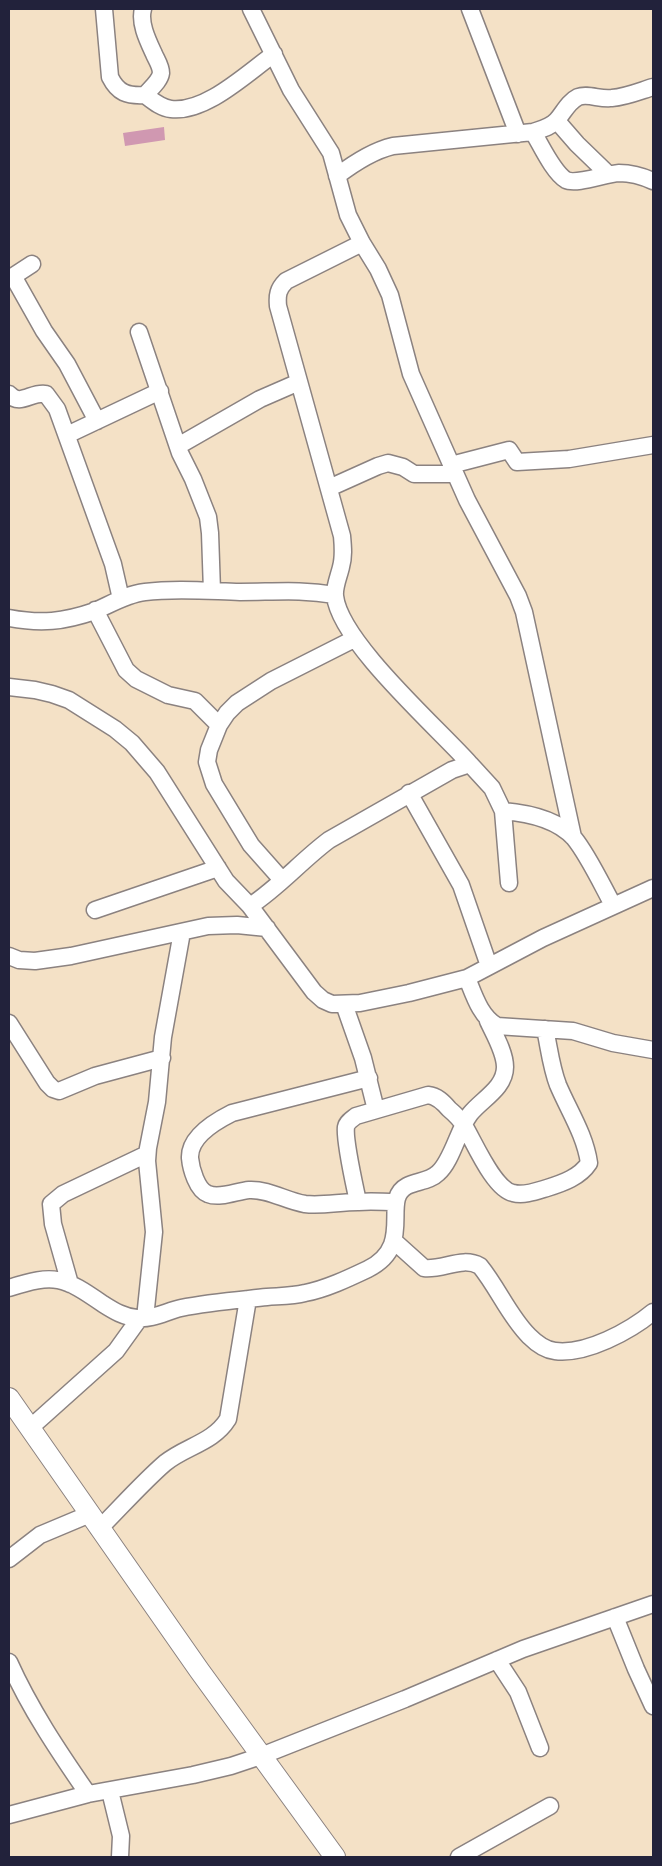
<!DOCTYPE html>
<html>
<head>
<meta charset="utf-8">
<style>
	body { margin:0 }
	#map { position:relative; width:662px; height:1866px; overflow:hidden; background:#f4e1c6; font-family:"IM FELL DW Pica",serif }
	canvas { display:block }
	.frame { position:absolute; inset:0; border:10px solid #22223b; pointer-events:none }
</style>
</head>
<body>
<div id="map">
<canvas width="662" height="1866"></canvas>
<div class="frame"></div>
</div>
<script>
const ctx = document.querySelector('canvas').getContext('2d');
ctx.lineJoin = 'round';
function fillPath(path, color) { ctx.fillStyle = color; ctx.fill(path, 'evenodd'); }
function trace(path, color, width, dash) { ctx.strokeStyle = color; ctx.lineWidth = width; ctx.lineCap = dash ? 'butt' : 'round'; ctx.setLineDash(dash || []); ctx.stroke(path); }
fillPath(new Path2D(`
	M164,127L165,140L125,146L123,133Z`), '#d098b1');
const minor = new Path2D(`
	M104,9L110,77C118,93 127,96 145,95C150,89 160,81 161,73C161,66 156,59 154,54C148,41 139,23 143,9
	M251,9L291,90L331,153L348,215L362,243L378,269L390,295L411,374L467,500L518,596L524,612L573,837
	M470,9L518,134
	M145,95C153,101 161,108 171,109C206,113 247,73 274,54
	M557,121L577,144L608,174
	M533,132C541,145 553,172 566,180C576,185 605,174 619,173C631,173 642,176 653,181
	M337,176C354,163 372,151 393,146L533,132C542,129 551,127 557,120C564,112 568,102 578,97C588,93 601,100 612,98C626,97 640,91 653,87
	M362,243L286,281C278,289 277,295 278,306L342,536C343,547 344,556 341,567C339,576 334,587 335,596C340,642 437,727 470,764
	M13,276L44,331L67,364L97,421
	M9,279L32,264
	M139,332L180,453L193,479L208,517L210,533L212,591
	M9,394C20,407 32,391 46,394L57,409L113,564L121,599
	M67,435L160,391
	M178,446L260,399L299,382
	M451,465L509,450L517,462L569,459L653,445
	M329,488L378,466L388,463L403,467L414,474H455
	M95,610L126,670L136,679L168,695L195,701L219,725
	M9,618C41,624 63,622 95,611C111,604 127,594 145,592C176,588 208,591 240,592C274,592 301,589 335,595
	M9,687L35,690L52,694L69,700L115,729L132,743L157,772L226,881L250,906L314,992L323,1000L332,1004L360,1003L409,993L467,978L543,938L653,888
	M409,793L461,885L489,966
	M282,880L251,845L214,784L207,762L209,750L219,725L227,713L237,703L271,681L354,639
	M509,883L503,811C527,813 557,819 574,838C588,855 602,885 613,905
	M250,906C279,887 301,861 329,840L452,770L470,764L492,788L503,811
	M95,910L218,868
	M9,956L19,960L35,961L71,956L208,926L237,925L267,928
	M467,978C474,995 480,1016 497,1026L573,1031L613,1043L653,1050
	M344,1004L363,1058L376,1110
	M9,1023L47,1083L53,1089L59,1091L95,1076L162,1058
	M369,1078L232,1113C216,1121 189,1137 190,1158C191,1169 197,1190 208,1194C220,1199 237,1191 249,1190C269,1189 286,1201 305,1204C322,1206 340,1202 358,1202C370,1201 383,1202 396,1202
	M358,1202C355,1187 344,1140 346,1127C347,1122 352,1119 356,1116L428,1095C437,1096 443,1102 449,1109C455,1114 461,1120 465,1127C475,1144 494,1189 513,1193C524,1196 537,1191 547,1188C563,1183 580,1177 589,1163C585,1135 569,1111 558,1085C551,1067 549,1047 545,1029
	M394,1241L424,1268C444,1270 462,1256 480,1266C498,1288 509,1316 529,1336C536,1343 545,1350 555,1351C586,1355 630,1331 653,1312
	M70,1284L53,1224L51,1204L63,1194L147,1154
	M9,1288C55,1273 64,1277 103,1304C114,1311 124,1317 137,1318C152,1320 167,1311 181,1308C210,1302 239,1300 267,1297C280,1296 293,1296 305,1293C326,1289 349,1278 368,1269C416,1245 380,1200 407,1186C417,1181 430,1181 438,1173C452,1161 458,1130 470,1114C482,1099 505,1088 505,1067C505,1052 494,1034 488,1021
	M145,1318L154,1232L147,1161L148,1148L157,1102L163,1037L182,932
	M30,1428L116,1351L139,1319
	M99,1529C121,1507 142,1483 165,1463C186,1446 213,1443 228,1419L248,1299
	M9,1559L40,1535L90,1514
	M615,1617L636,1669L653,1706
	M497,1660L518,1692L540,1748
	M9,1662C30,1709 59,1752 88,1794
	M110,1791L121,1836L120,1857
	M9,1815L88,1794L193,1775L231,1766L261,1756L405,1699L523,1649L653,1604
	M459,1857L550,1806`);
const tertiary = new Path2D(`
	M9,1398L199,1670L335,1857`);
trace(minor, '#8b8280', 19);
trace(tertiary, '#8b8280', 22);
trace(minor, '#fff', 16);
trace(tertiary, '#fff', 20);
</script>
</body>
</html>
